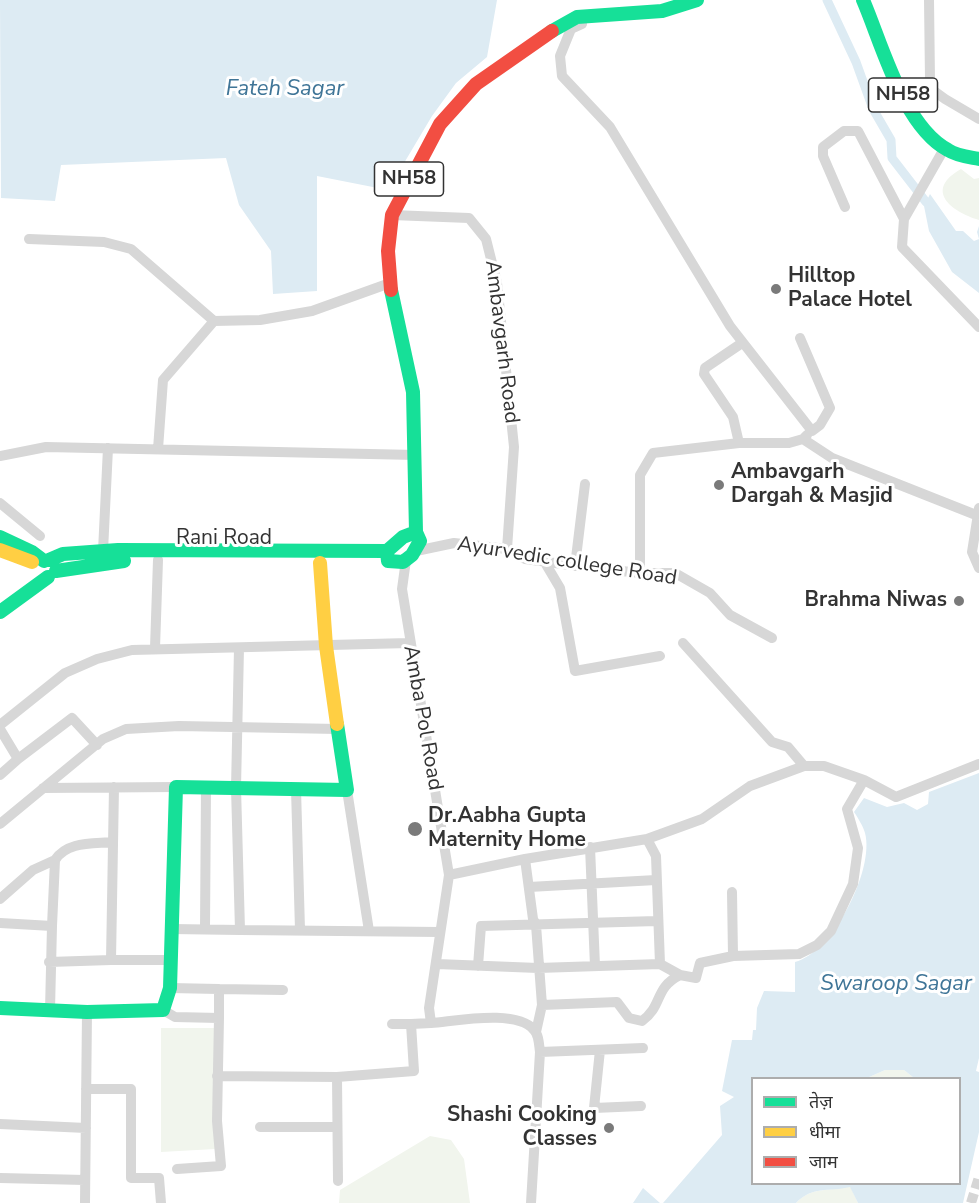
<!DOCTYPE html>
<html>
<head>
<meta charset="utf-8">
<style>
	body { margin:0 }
	#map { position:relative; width:979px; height:1203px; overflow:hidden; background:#fff; font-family:"Nunito Sans","Noto Sans Devanagari",sans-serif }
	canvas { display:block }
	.legend { position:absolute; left:751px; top:1077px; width:210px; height:108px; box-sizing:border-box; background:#fff; border:2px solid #adadad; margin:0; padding:8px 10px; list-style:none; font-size:18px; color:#333 }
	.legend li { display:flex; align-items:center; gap:12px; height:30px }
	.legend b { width:30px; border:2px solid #adadad }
</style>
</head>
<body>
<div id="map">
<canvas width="979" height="1203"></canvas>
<ul class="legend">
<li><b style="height:8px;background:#16e098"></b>तेज़</li>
<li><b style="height:8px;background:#ffcf43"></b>धीमा</li>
<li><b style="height:8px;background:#f24e42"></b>जाम</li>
</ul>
</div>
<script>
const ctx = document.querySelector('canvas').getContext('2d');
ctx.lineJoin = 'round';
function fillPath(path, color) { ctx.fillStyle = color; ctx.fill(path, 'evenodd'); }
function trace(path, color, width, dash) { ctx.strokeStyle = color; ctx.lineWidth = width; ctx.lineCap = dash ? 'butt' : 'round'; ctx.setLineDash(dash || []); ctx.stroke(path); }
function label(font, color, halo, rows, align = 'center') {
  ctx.font = font + ' "Nunito Sans",sans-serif'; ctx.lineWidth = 6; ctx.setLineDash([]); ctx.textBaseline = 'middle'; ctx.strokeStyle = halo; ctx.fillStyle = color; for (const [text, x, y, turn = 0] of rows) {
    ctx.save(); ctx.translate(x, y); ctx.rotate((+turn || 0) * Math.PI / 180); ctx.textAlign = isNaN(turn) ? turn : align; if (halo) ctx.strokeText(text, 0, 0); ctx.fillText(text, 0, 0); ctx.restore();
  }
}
fillPath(new Path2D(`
	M961,169L974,179L979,178V220C950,211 924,190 961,169Z
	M161,1028H215V1149L161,1152Z
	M885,1070H904L914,1078H867Z
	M430,1136L451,1140L464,1159L470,1203H339L340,1190Z
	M850,1186L858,1203H796C812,1186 828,1192 850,1186Z`), '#f1f5ed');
fillPath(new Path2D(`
	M0,0H497L487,57L456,83L432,116L388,190L317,176V291L273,294L271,251L239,205L226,158L61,165L55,201L1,198Z
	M930,194L956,231H963L974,241L979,239L977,232L979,226V293L952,272L929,231L924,206Z
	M979,773V1058L976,1071L979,1072V1132L963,1203H858L850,1187C828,1192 812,1186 796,1203H663L722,1135L720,1106L734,1097L722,1091L732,1040H752L753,1030H756L757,1008L764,991L795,992V962C832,953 875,870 865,833C863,826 858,818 854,812L864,798L887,807L904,803L917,810L928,804L929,792ZM885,1070H904L914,1078H960V1184H752V1078H867Z
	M643,1188L660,1203H633Z`), '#ddebf3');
trace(new Path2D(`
	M827,0L856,62L873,109L891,140L892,158L926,202`), '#ddebf3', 9);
trace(new Path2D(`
	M971,1203L979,1177`), '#d6d6d6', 10, [10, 5]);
trace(new Path2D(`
	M929,0L930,80L934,91L945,99L979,119
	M582,24L571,29L560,56L562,76L610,127L730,326L812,431L820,425L830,408L800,338
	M944,149L904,219L902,247L979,327
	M845,207L823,156V147L844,131H858L904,219
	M392,215L469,218L486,239L497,283L514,447L507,549
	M29,239L104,242L131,249L214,321L260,320L312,311L390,283
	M807,435L803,439L832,458L976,515
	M739,443L733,417L704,374L705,368L742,343
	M158,449L163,380L214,321
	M0,456L46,447L416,455
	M0,503L40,536
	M979,508L972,552L979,568
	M103,551L108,448
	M416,551L454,543L507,549L525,559L585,567L640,573H675L710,593L730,615L772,638
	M406,560L402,589L449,875L429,1008L431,1023C457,1021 517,1009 534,1030C539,1035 539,1045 540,1052L531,1203
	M544,561L560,588L575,671L660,656
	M575,566L585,484
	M640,573V475L653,453L739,443H789L803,439
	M683,643L772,742L788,747L804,766
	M155,648L158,560
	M239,648L236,788L240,930L440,932
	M0,725L65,673L97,659L132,650L409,643
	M0,729L18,759L0,775
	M18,759L72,718L97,745
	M43,788L176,787
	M296,789L300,930
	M347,790L369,931
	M0,824L103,739L126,729L179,726L338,729
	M590,847L595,966
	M525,859L533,919L536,925L542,1005L536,1032
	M55,860C67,841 93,844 113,842
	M449,875L525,859L647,839L702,819L750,786L804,766H824L864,780L896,797L979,764
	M529,887L656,880
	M732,892L733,956
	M0,899L33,870L55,860L52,926
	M0,923L52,926L50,1010
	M172,929L240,930
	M205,929L206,787
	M111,960H170
	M49,962L111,960L114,787
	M437,964L538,968L660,964L656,856L647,839
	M660,964L680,975L696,978L700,963L733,956L799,954L817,945L831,931L853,884L858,848L847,809L864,780
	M478,966L481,926L657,921
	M170,988L219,989
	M542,1005L617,1002L629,1018L642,1021C663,1006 654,988 680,975
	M163,1010L175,1017L219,1018L217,1121L221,1166L177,1169
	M219,1018V989L283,990
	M392,1024H411
	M600,1050L594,1108L641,1106
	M540,1052L643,1048
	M217,1076L337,1077L414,1071L411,1024L431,1023
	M337,1077L338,1181
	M86,1089H131V1178H159L161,1203
	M0,1124L86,1128
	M260,1127H337
	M0,1178L85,1180
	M85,1203L87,1012`), '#d7d7d7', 10);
trace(new Path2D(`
	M863,0C882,44 903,126 948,150C957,156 969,157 979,159
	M552,31L577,17L662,11L697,0
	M0,537L32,552L44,561
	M387,551L388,561L403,562L412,555L420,541L416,532L413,392L391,290
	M49,560L63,554L118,550L387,551L403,537L416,532
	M56,571L124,561
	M0,612L48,577
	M0,1008L87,1012L163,1010L170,988L176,787L347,790L337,724`), '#16e098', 14);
trace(new Path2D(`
	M0,550L32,562
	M320,563L326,646L337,724`), '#ffcf43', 14);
trace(new Path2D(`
	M391,290L388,251L392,215L440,124L476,84L552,31`), '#f24e42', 14);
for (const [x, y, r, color] of [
	[776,289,6,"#7a7a7a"],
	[719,485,6,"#7a7a7a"],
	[959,601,6,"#7a7a7a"],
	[415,829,8,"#7a7a7a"],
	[609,1128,6,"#7a7a7a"]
]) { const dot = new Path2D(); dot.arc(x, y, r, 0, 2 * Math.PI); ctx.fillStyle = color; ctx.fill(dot); trace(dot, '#fff', 2); }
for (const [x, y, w] of [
	[903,95,69],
	[409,179,69]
]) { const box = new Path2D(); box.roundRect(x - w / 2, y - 17, w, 34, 4.5); ctx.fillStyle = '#fff'; ctx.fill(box); trace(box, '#333', 1.5); }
label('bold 20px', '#333', null, [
	["NH58",903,95],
	["NH58",409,179]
]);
label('bold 21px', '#333', '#fff', [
	["Hilltop",788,277],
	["Palace Hotel",788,301],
	["Ambavgarh",731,473],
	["Dargah & Masjid",731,497],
	["Brahma Niwas",947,601,"right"],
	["Dr.Aabha Gupta",428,817],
	["Maternity Home",428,841],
	["Shashi Cooking",597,1116,"right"],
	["Classes",597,1140,"right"]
], 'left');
label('21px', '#333', '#fff', [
	["Ambavgarh Road",501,342,83],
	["Rani Road",224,539],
	["Ayurvedic college Road",567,562,9],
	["Amba Pol Road",422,718,80]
]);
label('italic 22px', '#3f7597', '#fff', [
	["Fateh Sagar",285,90],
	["Swaroop Sagar",896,985]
]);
</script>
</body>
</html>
